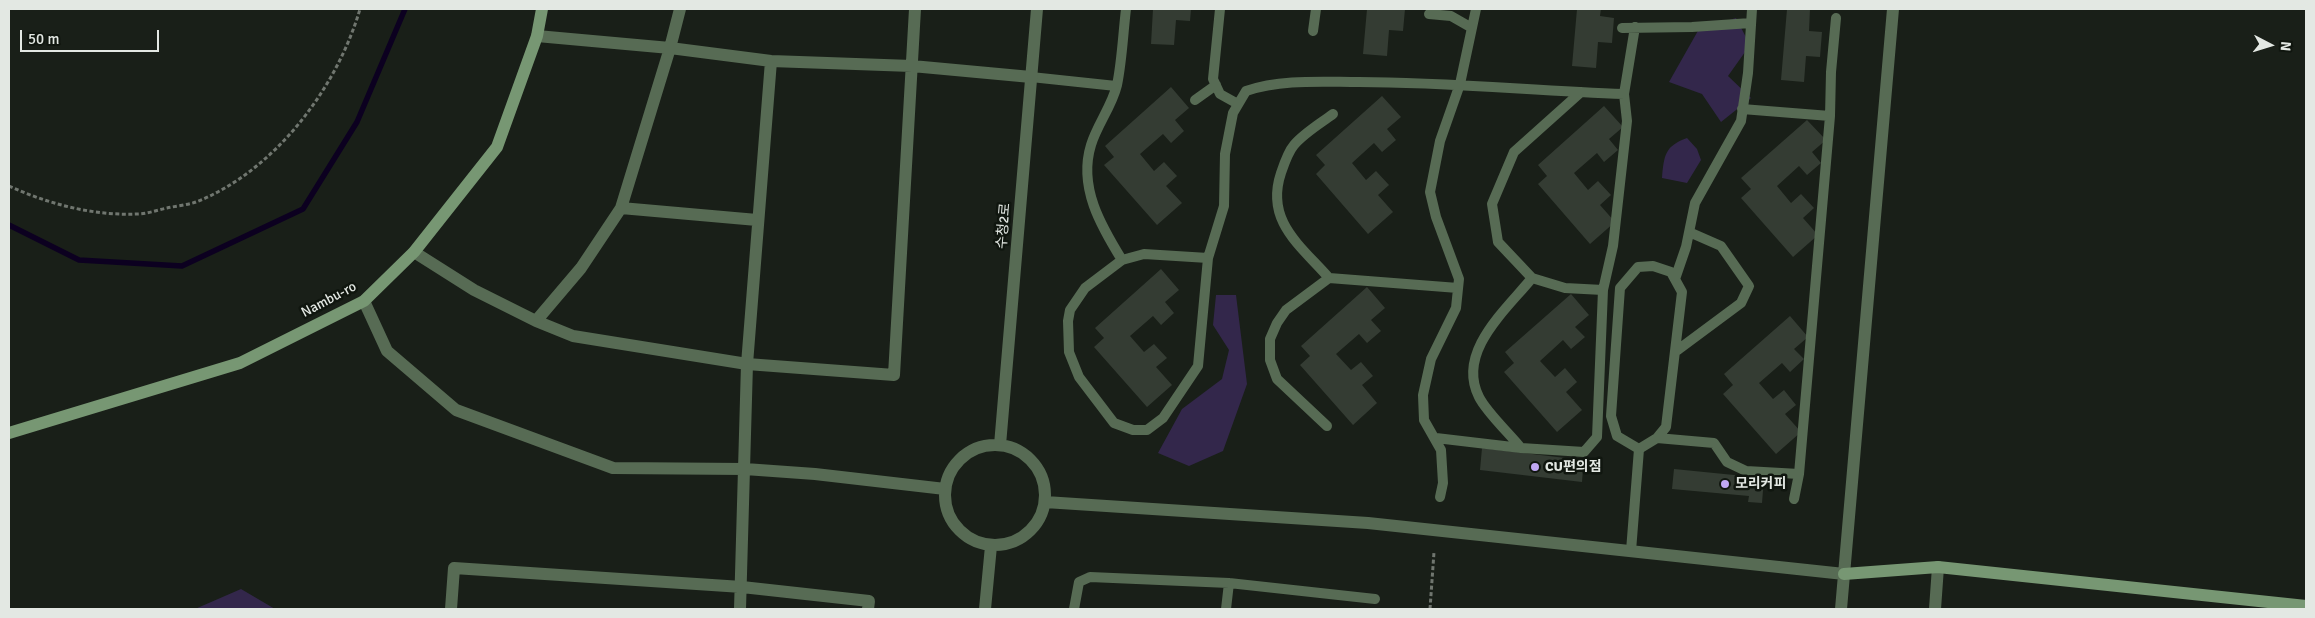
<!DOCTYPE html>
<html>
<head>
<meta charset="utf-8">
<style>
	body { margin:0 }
	#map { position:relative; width:2315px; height:618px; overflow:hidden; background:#191f18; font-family:Signika,sans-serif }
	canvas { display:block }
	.frame { position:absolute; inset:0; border:10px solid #e3e8e3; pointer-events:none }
	.north { position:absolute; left:2245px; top:20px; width:50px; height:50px; -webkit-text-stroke:4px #10160f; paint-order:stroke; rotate:95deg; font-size:14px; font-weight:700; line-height:20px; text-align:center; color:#e3e8e3 }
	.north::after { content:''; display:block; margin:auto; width:18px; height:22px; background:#e3e8e3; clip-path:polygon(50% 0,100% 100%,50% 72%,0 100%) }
	.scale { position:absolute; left:20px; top:30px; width:139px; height:22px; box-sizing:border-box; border:2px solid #e3e8e3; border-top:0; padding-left:6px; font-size:15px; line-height:18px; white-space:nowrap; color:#e3e8e3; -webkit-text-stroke:4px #10160f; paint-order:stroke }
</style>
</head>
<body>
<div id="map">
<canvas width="2315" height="618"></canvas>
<div class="frame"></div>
<div class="north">N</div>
<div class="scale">50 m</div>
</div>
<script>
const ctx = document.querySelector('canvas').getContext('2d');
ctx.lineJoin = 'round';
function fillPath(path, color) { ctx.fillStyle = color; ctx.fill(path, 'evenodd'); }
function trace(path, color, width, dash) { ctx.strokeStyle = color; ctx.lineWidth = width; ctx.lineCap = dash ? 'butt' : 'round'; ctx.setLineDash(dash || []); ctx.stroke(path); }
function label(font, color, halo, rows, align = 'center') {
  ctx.font = font + ' Signika,"Noto Sans KR",sans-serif'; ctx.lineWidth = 5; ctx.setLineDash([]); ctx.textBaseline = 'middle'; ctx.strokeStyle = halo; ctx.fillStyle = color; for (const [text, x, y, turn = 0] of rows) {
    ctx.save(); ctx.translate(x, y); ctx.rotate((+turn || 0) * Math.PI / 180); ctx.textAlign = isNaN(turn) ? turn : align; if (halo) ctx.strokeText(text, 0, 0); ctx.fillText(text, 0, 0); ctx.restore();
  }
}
fillPath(new Path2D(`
	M1736,18L1750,45L1728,76L1751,98L1721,122L1702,94L1669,82L1699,29Z
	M1687,138L1697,149L1701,160L1687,183L1662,178C1664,155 1665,146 1687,138Z
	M1216,295H1236L1247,384L1223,451L1189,466L1158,453L1182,409L1222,379L1229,350L1213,325Z
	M241,589L275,609H195Z`), '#33274b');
trace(new Path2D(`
	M9,225L79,260L182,266L303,209L357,122L405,9`), '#0c0020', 5.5);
fillPath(new Path2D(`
	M1153,9H1191L1190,21L1176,20L1174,45L1151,44Z
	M1367,9H1405L1403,31L1389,30L1387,56L1363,54Z
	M1577,9H1601L1600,16L1614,18L1612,43L1598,42L1596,68L1572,66Z
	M1787,9H1810L1809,31L1822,32L1820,57L1806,56L1804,82L1781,80Z
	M1171,87L1189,108L1175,120L1184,131L1171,143L1163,134L1140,154L1154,171L1164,162L1177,176L1166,186L1182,203L1157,225L1104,165L1114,157L1105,146Z
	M1382,96L1401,117L1387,129L1396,140L1382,152L1374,143L1352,163L1366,180L1376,171L1389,185L1378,195L1393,212L1368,234L1316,174L1325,165L1316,155Z
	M1604,106L1623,127L1609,139L1618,150L1604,162L1597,153L1574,173L1588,190L1598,181L1611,195L1600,205L1615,222L1590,244L1538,184L1547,176L1538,165Z
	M1807,120L1826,140L1812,152L1821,163L1807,175L1799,166L1777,186L1791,203L1801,194L1814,208L1803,218L1818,235L1793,257L1741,198L1751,189L1741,178Z
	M1161,269L1179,290L1165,302L1174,313L1161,325L1153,316L1130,336L1144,352L1154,344L1167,358L1156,367L1172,385L1147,407L1094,347L1104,338L1095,328Z
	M1367,287L1385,308L1371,320L1381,331L1367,343L1359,334L1336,354L1351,370L1361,362L1373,376L1362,385L1377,403L1353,425L1300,365L1310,356L1301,346Z
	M1571,294L1589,315L1575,327L1585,337L1571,349L1563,340L1540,361L1555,377L1565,368L1577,382L1566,392L1582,410L1557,432L1504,372L1514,363L1505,352Z
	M1790,316L1808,337L1794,349L1804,359L1790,372L1782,363L1759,383L1773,399L1784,390L1796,405L1785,414L1801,432L1776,454L1723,394L1733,385L1724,374Z
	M1482,448L1599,462L1598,471L1583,469L1582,482L1480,470Z
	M1674,469L1764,478L1762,503L1748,502L1749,496L1672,489Z`), '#343c33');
trace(new Path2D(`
	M9,186C48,204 94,216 137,214C147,214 157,210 167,208C176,206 187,205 196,202C275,171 337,88 360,9
	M1430,609L1434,552`), '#70766f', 3, [4, 2.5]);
trace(new Path2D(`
	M1220,9L1213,79L1220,94L1238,104
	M1429,14L1451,16L1472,28
	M1622,28L1692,27L1751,23
	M1313,31L1316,9
	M1031,77L1116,86
	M1581,92L1514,152L1492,204L1498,242L1532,278L1565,288L1603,290
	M1195,100L1216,85
	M1742,109L1830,116
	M1208,258L1144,254L1122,260L1085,288L1070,310L1068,321L1069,352L1079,377L1114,423L1133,430H1147L1163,418L1198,366L1208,258L1224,206L1225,154L1233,113L1246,91C1281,79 1321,82 1359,82C1447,82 1536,91 1624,94
	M1122,260C1101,226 1078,187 1091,145C1097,125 1112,106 1117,85C1122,61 1123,34 1126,9
	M1653,266L1671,272L1682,292L1666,427L1657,438L1639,449L1617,436L1611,416L1620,288L1638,267Z
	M1329,278C1300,245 1265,221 1281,173C1284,164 1288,152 1294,145C1304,133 1321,123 1333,114
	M1675,279L1686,247L1695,203L1741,121L1748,73L1752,9
	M1675,352L1741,303L1749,286L1721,246L1689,232
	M1327,426L1277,379L1270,360V339L1277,323L1286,310L1329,278L1458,288
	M1436,438L1521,448L1584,452L1597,437L1603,290L1613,246L1627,121L1624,94L1635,27
	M1657,438L1714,443L1727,462L1746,471L1799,474
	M1521,448C1510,434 1487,413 1479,397C1456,352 1506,310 1532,278
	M1440,497L1443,483L1441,450L1424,420L1423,395L1431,359L1456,308L1459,279L1436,217L1430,192L1440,141L1460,84L1476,9
	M1794,499L1799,474L1830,116L1831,72L1836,18
	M1631,551L1639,449
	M1074,609L1079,582L1090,577L1229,583L1375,599
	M1226,609L1229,583`), '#576b54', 10);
trace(new Path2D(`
	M680,9L670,48L621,208L581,268L536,321L573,336L747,364L894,375L915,9
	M537,36L670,48L771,61L912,66L1031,77
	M621,208L757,220
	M414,252L474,290L536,321
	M364,301L387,351L456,410L613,468L745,469L815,474L945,489
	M945 495a50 50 0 1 1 100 0a50 50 0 1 1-100 0Z
	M1000,445L1037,9
	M1045,502L1368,523L1844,574
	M451,609L454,568L742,587L869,601L868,609
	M740,609L747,364L771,61
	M985,609L991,546
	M1841,609L1893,9
	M1935,609L1938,567`), '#576b54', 12);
trace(new Path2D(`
	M9,433L240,363L364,301L414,252L497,147L537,36L542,9
	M1844,574L1938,567L2306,606`), '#779773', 12);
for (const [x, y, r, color] of [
	[1535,467,5,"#c0a8f3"],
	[1725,484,5,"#c0a8f3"]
]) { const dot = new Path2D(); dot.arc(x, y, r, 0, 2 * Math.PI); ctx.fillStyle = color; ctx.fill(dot); trace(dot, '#10160f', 2); }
label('14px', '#e3e8e3', '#10160f', [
	["수청2로",1004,226,-85],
	["Nambu-ro",329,300,-28]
]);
label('bold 14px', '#e3e8e3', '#10160f', [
	["CU편의점",1545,467],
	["모리커피",1735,484]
], 'left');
</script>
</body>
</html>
